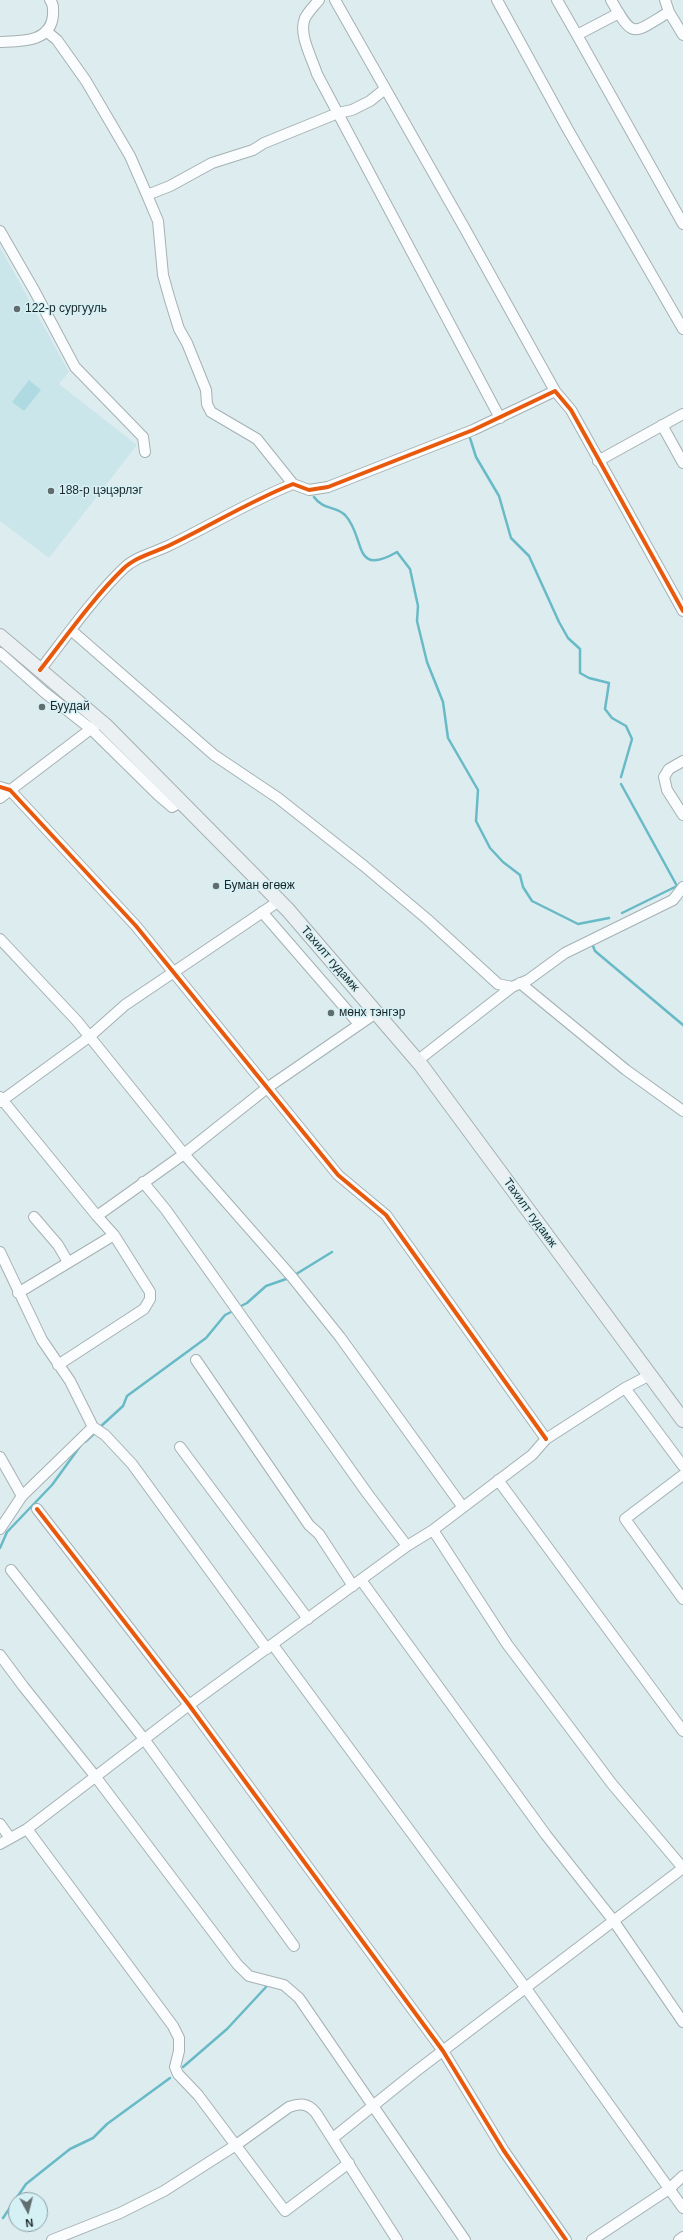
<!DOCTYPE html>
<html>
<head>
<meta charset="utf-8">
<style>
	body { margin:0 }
	#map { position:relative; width:683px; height:2240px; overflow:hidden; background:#ddecef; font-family:Helvetica,sans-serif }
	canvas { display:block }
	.north { position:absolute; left:8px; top:2192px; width:40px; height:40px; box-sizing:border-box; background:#d6f1f6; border:1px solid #8ca0a4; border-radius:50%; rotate:173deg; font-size:11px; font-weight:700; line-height:16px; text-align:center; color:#1c2729 }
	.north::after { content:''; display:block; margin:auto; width:14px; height:18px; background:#606c6e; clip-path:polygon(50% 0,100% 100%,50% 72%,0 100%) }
</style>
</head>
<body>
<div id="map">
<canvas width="683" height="2240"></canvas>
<div class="north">N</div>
</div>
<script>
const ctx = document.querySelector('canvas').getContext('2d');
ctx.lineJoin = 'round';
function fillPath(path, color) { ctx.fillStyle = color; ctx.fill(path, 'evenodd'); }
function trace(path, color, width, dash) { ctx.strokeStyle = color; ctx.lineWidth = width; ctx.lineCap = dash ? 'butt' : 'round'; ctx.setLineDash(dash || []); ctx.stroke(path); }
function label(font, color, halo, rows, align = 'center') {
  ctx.font = font + ' Helvetica,sans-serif'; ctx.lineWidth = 3; ctx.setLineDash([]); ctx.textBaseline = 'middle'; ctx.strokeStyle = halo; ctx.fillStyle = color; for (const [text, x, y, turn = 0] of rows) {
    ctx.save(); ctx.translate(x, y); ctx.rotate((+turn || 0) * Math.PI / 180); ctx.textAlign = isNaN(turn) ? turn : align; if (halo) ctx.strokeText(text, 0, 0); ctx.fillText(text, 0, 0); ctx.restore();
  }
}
fillPath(new Path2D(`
	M0,247L69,372L59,384L137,445L49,558L0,521Z`), '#cbe6eb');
fillPath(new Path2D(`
	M29,380L41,390L24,411L12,402Z`), '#afdae2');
trace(new Path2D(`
	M470,438L476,457L499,496L511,538L529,556L559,622L568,638L580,649V673L589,678L609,683L605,709L612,718L626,726L632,739L621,777
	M314,497C323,510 336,506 345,515C366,537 352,578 397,552L410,569L418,606L417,621L427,662L443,702L448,738L478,790L476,821L490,848L503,862L520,875L523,887L532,901L578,924L609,918
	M621,784L677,886L622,913
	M593,946L595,951L683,1025
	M293,1276L332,1252
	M239,1307L247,1303L266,1286L289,1278
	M99,1428L123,1406L127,1396L206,1338L225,1315L235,1310
	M85,1442L96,1432
	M0,1548L7,1532L52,1485L81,1445
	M183,2067L227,2029L266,1987
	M3,2218L26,2184L70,2149L93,2138L107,2124L170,2078`), '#68bac6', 2.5);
const street = new Path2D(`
	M319,0C314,6 308,12 305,18C298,34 312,58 317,74L500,418
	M335,0L465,229L555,391
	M497,0L567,128L683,329
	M557,0L577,35
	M611,0C634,40 632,34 669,12L683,35
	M665,0L669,12
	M619,13L577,35L683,224
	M46,31L57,40L86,81L130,156L147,195L158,221L163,275L170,300L179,329L187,343L206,390L207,404L211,412L257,439L293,484
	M0,42C20,41 51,43 53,15C53,9 54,5 50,0
	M147,195L170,186L212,163L253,150L264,143L338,113L352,110L370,101L385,89
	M0,231L34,290L75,367L143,437L145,452
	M662,425L683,463
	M598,461L683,414
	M71,630L214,755L278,798L364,866L427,919L498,984L512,987
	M0,653L44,692L91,729L158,795L172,807L181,802
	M40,670C65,638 94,597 123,569C135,557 153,553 168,546C210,526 250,501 293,484L309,490L328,487L473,430L555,391L571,410L683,611
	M683,761L669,769L664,777L667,790L683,815
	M0,787L10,790L136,926L338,1175L386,1215L546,1439
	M0,798L96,725
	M262,912L359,1024
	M0,939L77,1021L184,1154L292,1277L340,1337L462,1506
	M520,983L626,1070L683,1111
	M417,1061L512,987L528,980L565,953L673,900L683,887
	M0,1097L97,1216
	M0,1102L89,1037L125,1005L279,901
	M143,1182L166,1210L367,1493L407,1546
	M34,1217L58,1245L68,1262
	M0,1252L42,1340L70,1381L93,1427L105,1435L132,1464L267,1649
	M18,1293L114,1235L97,1216L184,1154L267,1088L376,1013
	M196,1360L309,1525L319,1534L353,1586
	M58,1365L144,1309L150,1299V1292L114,1235
	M625,1388L683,1466
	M180,1447L308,1619
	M0,1457L22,1496
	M683,1475L625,1519L683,1599
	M498,1480L683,1731
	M37,1509L189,1705L443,2051L504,2151L566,2240
	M0,1529L22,1496L93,1427
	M433,1530L507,1644L612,1784L683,1868
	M11,1570L144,1739L294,1946
	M361,1580L546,1835L613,1920L683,2022
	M273,1645L525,1987L683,2208
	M0,1655L23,1686L95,1776L237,1964L249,1976L284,1985L299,1998L465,2240
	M0,1824L10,1838
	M27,1829L173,2026L179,2038V2051L175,2067L178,2074L198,2095L285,2211L349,2163
	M0,1844L27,1829L189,1705L407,1546L433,1530L532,1455L546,1439L625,1388L650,1375
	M333,2138L415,2072L683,1868
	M52,2240L120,2213L164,2191L236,2145L289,2107C300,2103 308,2103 316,2113L397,2240
	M592,2240L669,2189L683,2176
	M679,2240L683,2237`);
const secondary = new Path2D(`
	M0,636L105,725L288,910L421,1065L683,1420`);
trace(street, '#a5b1b3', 12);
trace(secondary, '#a5b1b3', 16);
trace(street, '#fafcfd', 10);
trace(secondary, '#ebf1f2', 14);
trace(new Path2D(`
	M40,670C65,638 94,597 123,569C135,557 153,553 168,546C210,526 250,501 293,484L309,490L328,487L473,430L555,391L571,410L683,611
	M0,787L10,790L136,926L338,1175L386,1215L546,1439
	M37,1509L189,1705L443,2051L504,2151L566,2240`), '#e8590c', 4);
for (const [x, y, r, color] of [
	[17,309,4,"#606c6e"],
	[51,491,4,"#606c6e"],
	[42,707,4,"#606c6e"],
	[216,886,4,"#606c6e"],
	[331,1013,4,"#606c6e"]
]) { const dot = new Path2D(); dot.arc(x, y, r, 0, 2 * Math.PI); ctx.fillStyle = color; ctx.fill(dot); trace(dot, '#d6f1f6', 1.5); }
label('12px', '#1c2729', '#d6f1f6', [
	["122-р сургууль",25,309],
	["188-р цэцэрлэг",59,491],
	["Буудай",50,707],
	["Буман өгөөж",224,886],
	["мөнх тэнгэр",339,1013]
], 'left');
label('12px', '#1c2729', '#d6f1f6', [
	["Тахилт гудамж",330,959,49],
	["Тахилт гудамж",530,1213,54]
]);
</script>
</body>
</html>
